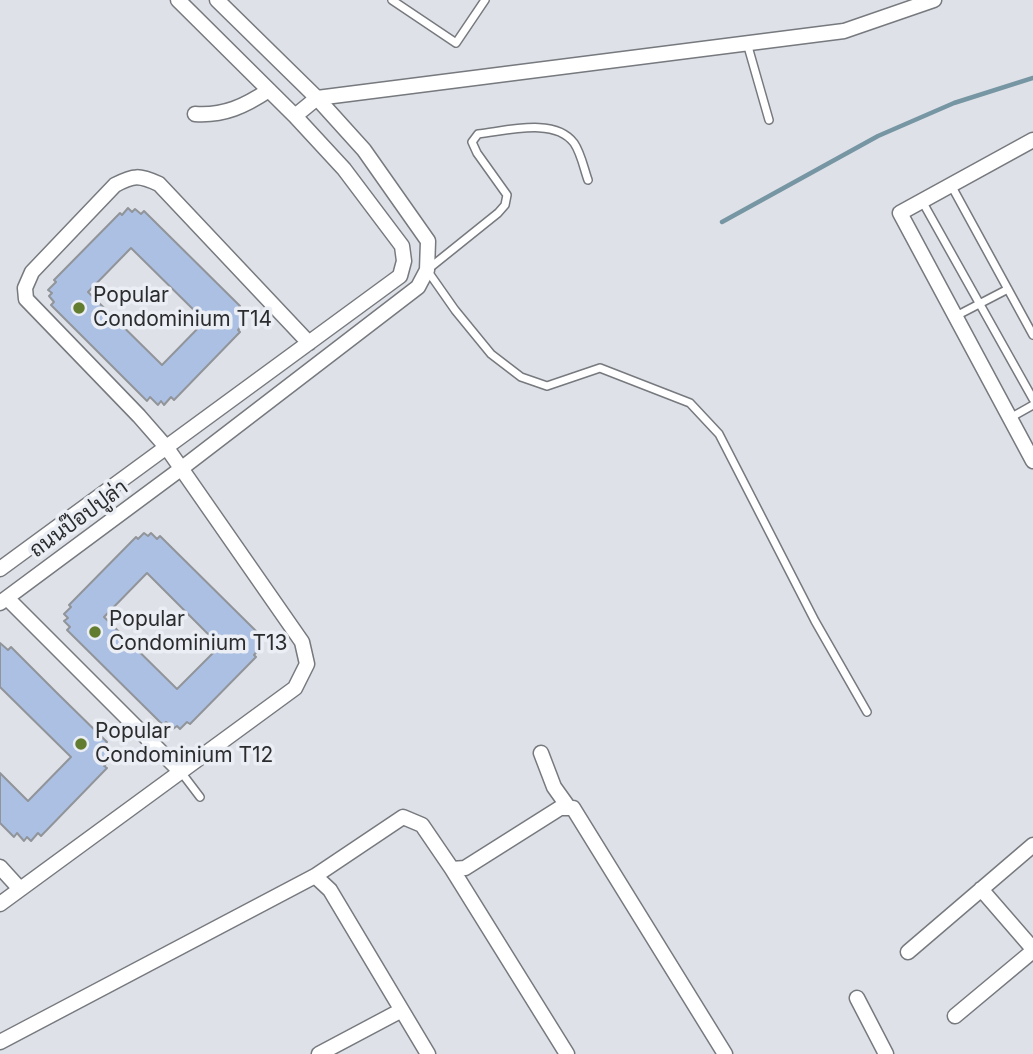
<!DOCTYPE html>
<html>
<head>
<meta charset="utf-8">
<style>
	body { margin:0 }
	canvas { display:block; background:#dee1e7 }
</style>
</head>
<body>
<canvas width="1033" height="1054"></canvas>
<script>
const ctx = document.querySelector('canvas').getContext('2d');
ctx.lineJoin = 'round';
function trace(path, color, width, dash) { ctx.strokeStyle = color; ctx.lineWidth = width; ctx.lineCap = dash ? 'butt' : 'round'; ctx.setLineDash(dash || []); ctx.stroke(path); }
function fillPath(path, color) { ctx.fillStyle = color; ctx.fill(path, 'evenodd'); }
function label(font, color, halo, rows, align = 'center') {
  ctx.font = font + ' Inter,Sarabun,sans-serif'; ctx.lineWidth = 7; ctx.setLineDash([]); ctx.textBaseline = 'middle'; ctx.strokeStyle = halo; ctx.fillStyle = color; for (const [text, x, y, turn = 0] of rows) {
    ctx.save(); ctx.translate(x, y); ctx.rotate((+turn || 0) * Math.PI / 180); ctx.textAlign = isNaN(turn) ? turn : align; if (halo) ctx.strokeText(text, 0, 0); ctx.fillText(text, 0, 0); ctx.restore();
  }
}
trace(new Path2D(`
	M722,222L878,136L954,103L1033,78`), '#7796a4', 4.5);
const building = new Path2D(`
	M128,208L132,212L135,209L141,214L144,211L240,306L237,309L244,317L241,320L244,323L238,330L240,332L174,400L171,397L164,405L161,401L158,405L150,397L147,401L51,305L54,302L49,296L52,293L48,290L56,282L54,280L120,213L122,215ZM131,248L205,321L162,365L88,292Z
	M144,533L148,536L151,533L157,539L160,536L256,631L253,634L260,641L257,644L260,648L254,655L256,657L190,724L187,722L180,729L177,726L173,729L166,722L163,725L67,630L70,627L64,621L68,618L64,614L71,607L69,605L136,537L138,539ZM147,573L220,646L177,689L104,617Z
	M0,643L8,650L11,647L57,693L107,742L104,746L111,753L108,756L111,759L104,766L107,768L41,836L38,833L31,841L27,837L24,841L17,833L14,837L0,823V773L28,801L71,757L0,687Z`);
fillPath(building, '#acc0e3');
trace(building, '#919499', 2);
const service = new Path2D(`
	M392,0L456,43L485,0
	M747,43L769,120
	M588,180C584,169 581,153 574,143C555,117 506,131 478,134L472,142L477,153L507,195L505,205L498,213L427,270L455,310L491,354L521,377L547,386L600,368L690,403L719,434L815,621L867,712
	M951,185L1033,335
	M922,201L1033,399
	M956,316L1008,289
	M1010,418L1033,405
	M181,772L200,797`);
const minor = new Path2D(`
	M195,114C224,116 245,106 269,90
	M295,116L317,98L844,31L934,0
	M1033,140L900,213L1033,461
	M0,569L400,276L404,261L402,246L344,169L295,116L178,0
	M7,598L181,772
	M0,603L182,468L418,287L427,270L428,241L364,150L317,98L217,0
	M541,753L554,787L569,808
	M0,867L20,889
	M452,869L567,1054
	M315,876L330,890L428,1054
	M981,889L1033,949
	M0,904L295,688L307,664L302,642L167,448L139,416L26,299L25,288L32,272L115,185C134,175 139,175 159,184L309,343
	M908,952L1033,845
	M857,998L886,1054
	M955,1016L1033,951
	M0,1042L315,876L403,817L422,825L452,869L465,868L560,808H573L725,1054
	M319,1054L400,1011`);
trace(service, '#76797e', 10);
trace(minor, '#76797e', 17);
trace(service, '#fff', 7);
trace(minor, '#fff', 14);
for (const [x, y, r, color] of [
	[79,308,7,"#637d30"],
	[95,632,7,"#637d30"],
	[81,744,7,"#637d30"]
]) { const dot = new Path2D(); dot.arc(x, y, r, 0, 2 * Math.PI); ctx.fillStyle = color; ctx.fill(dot); trace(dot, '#ebeef4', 2.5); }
label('21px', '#2b2c2e', '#ebeef4', [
	["Popular",93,296],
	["Condominium T14",93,320],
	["Popular",109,620],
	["Condominium T13",109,644],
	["Popular",95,732],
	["Condominium T12",95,756]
], 'left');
label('21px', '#2b2c2e', '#ebeef4', [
	["ถนนป๊อปปูล่า",79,519,-36]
]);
</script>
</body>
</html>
